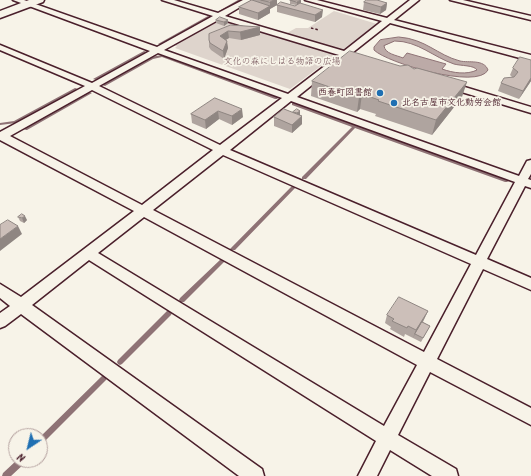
<!DOCTYPE html>
<html>
<head>
<meta charset="utf-8">
<style>
	body { margin:0 }
	#map { position:relative; width:531px; height:476px; overflow:hidden; background:#f7f3e8; font-family:Kalam,sans-serif }
	canvas { display:block }
	.north { position:absolute; left:8px; top:428px; width:40px; height:40px; box-sizing:border-box; background:#f7f3e8; border:1px solid #b29e9c; border-radius:50%; rotate:215deg; font-size:11px; font-weight:700; line-height:16px; text-align:center; color:#4a1f2b }
	.north::after { content:''; display:block; margin:auto; width:14px; height:18px; background:#1f6fb2; clip-path:polygon(50% 0,100% 100%,50% 72%,0 100%) }
</style>
</head>
<body>
<div id="map">
<canvas width="531" height="476"></canvas>
<div class="north">N</div>
</div>
<script>
const ctx = document.querySelector('canvas').getContext('2d');
ctx.lineJoin = 'round';
function fillPath(path, color) { ctx.fillStyle = color; ctx.fill(path, 'evenodd'); }
function trace(path, color, width, dash) { ctx.strokeStyle = color; ctx.lineWidth = width; ctx.lineCap = dash ? 'butt' : 'round'; ctx.setLineDash(dash || []); ctx.stroke(path); }
function label(font, color, halo, rows, align = 'center') {
  ctx.font = font + ' Kalam,"Klee One",sans-serif'; ctx.lineWidth = 3.5; ctx.setLineDash([]); ctx.textBaseline = 'middle'; ctx.strokeStyle = halo; ctx.fillStyle = color; for (const [text, x, y, turn = 0] of rows) {
    ctx.save(); ctx.translate(x, y); ctx.rotate((+turn || 0) * Math.PI / 180); ctx.textAlign = isNaN(turn) ? turn : align; if (halo) ctx.strokeText(text, 0, 0); ctx.fillText(text, 0, 0); ctx.restore();
  }
}
fillPath(new Path2D(`
	M334,11L377,24L290,89L175,48L177,46L173,45L218,20H223L290,40L296,36L287,33L296,28H308Z`), '#ded4cc');
const water = new Path2D(`
	M399,37C426,39 437,55 460,61C469,63 484,59 488,70C478,90 387,63 374,50V47L380,40ZM395,41C418,41 433,57 454,64C461,66 474,65 477,70C467,75 453,73 442,69L446,64L407,53L403,58C396,55 385,54 384,46Z`);
fillPath(water, '#bcaaa7');
trace(water, '#8e7275', 1);
fillPath(new Path2D(`
	M238,0H241L221,12L219,11Z
	M208,16L210,17L161,45L158,44Z
	M144,51L147,52L96,80L93,79Z
	M162,55L277,97L278,98L277,99H275L162,57L153,59L105,86L102,85L151,57Z
	M75,88L78,89L16,123L0,125V123L14,121Z
	M89,92L92,93L27,130H26L24,129Z
	M292,103H294L509,180V181L507,182H505L355,128L306,179H302V177L352,127L292,105Z
	M292,186H296V187L235,250H231L230,249L231,248Z
	M223,258L225,259L226,260L184,302H180L179,300L180,298L221,259Z
	M167,311H171L172,313L171,315L122,364L120,365L118,364L117,362L118,360Z
	M104,375L106,376L107,378L106,380L42,444L40,445V437L102,376Z
	M17,460H26L25,463L11,476H2L3,473Z`), '#8e7275');
const street = new Path2D(`
	M13,0H24L157,47L213,16L162,0H174L218,13L243,0H252L225,16L344,51L382,21L305,0H317L387,18L410,0H419L394,20L531,55V61L390,23L352,53L355,56L354,58L347,57L297,97L519,176L527,161L531,160V174L528,179L531,180V188L525,186L487,259L531,278V290L483,269L437,359L531,408V425L430,372L398,435L456,469L458,476H432L390,450L377,476H358L376,441L89,260L32,305L262,469L264,476H239L21,314L5,326L0,328V313L10,306L0,298V284L21,297L134,211L0,140V132L85,86L0,50V45L92,83L150,51ZM220,19L339,55L288,94L164,50ZM158,53L282,98L220,145L99,86ZM92,90L213,150L142,205L10,136ZM291,101L515,182L476,255L230,150ZM223,155L471,264L424,352L153,210ZM144,217L417,365L384,426L98,253Z
	M450,0H463L531,16V20Z
	M448,82L531,107V113L445,87L443,85Z`);
const secondary = new Path2D(`
	M29,0H44L43,2L0,18V11Z`);
trace(street, '#4a1f2b', 3);
trace(secondary, '#4a1f2b', 3);
trace(new Path2D(`
	M311,28L319,30`), '#4a1f2b', 1.5, [2.5, 2]);
fillPath(street, '#f7f3e8');
fillPath(secondary, '#f7f3e8');
fillPath(new Path2D(`
	M252,0H277V5L295,6L296,5L290,4V0H301V4L322,17L315,22L277,12V5L270,9V13L258,20L239,14V7Z
	M364,2L387,3L386,10L380,14L363,10Z
	M216,20H228V23L224,26L216,23Z
	M231,25L260,27V35L241,40L229,38L226,40L228,48L224,59L211,50L209,47V40Z
	M531,60V81L519,99L498,91L501,83L512,77L510,75L513,68Z
	M400,66L414,69L462,97L432,135L375,116L376,114L360,109L357,112L311,96L312,81Z
	M215,98L243,117L232,125L219,119L206,129L192,123L191,114Z
	M300,111V115L302,124L292,133L274,126V117L293,113V112Z
	M18,217L27,220L24,223L20,221Z
	M428,311L423,322L430,326L421,342L413,338L414,336L413,338L405,334L404,337L390,329L391,327L385,323L387,315Z`), '#afa49f');
fillPath(new Path2D(`
	M274,0H277V5L270,9V13L258,20V13L270,6V2Z
	M301,0V3L297,6V2Z
	M387,3L386,10L380,14L381,7Z
	M323,10L322,17L315,22V15Z
	M228,20V23L224,26V22Z
	M260,27V35L241,40L240,32Z
	M228,31L229,38L220,43V36Z
	M227,41L228,48L224,59L223,51Z
	M531,77V81L519,99L523,91Z
	M467,82L462,97L432,135L436,120Z
	M362,94L360,109L357,112L359,97Z
	M242,109L243,117L232,125V116Z
	M218,111L219,119L206,129L205,120Z
	M300,111V115L297,118V113Z
	M302,116V124L292,133V125Z
	M25,216L27,220L24,223L22,218Z
	M18,226L22,234L0,251V239Z
	M428,311L424,319L416,334H415L413,338L416,330Z`), '#8f8682');
const building = new Path2D(`
	M252,0L270,6L258,13L239,7Z
	M261,0H274L270,2Z
	M290,0H301L297,2Z
	M367,0H377L387,3L381,7L364,2Z
	M281,2L295,6L300,3L323,10L315,15L277,5Z
	M220,17L228,20L224,22L216,20Z
	M231,25L260,27L240,32L228,31L220,36L227,41L223,51L210,43L209,40V34Z
	M350,51L400,66L408,65L414,69L417,68L467,82L436,120L378,101L379,100L362,94L359,97L312,81Z
	M520,57L531,60V78L523,91L501,83L504,78L514,77L518,72L513,68Z
	M215,98L242,109L232,116L218,111L205,120L191,114Z
	M284,109L302,116L292,125L274,117Z
	M297,109L300,111L297,113L293,112Z
	M22,214L25,216L22,218L18,217Z
	M8,220L18,226L0,239V225Z
	M399,297L428,311L416,330L408,326L407,328L392,321L394,319L387,315Z
	M422,322L430,326L423,338L415,334Z`);
fillPath(building, '#ccbfb9');
trace(building, '#8f8682', 1);
for (const [x, y, r, color] of [
	[380,93,4,"#1f6fb2"],
	[394,103,4,"#1f6fb2"]
]) { const dot = new Path2D(); dot.arc(x, y, r, 0, 2 * Math.PI); ctx.fillStyle = color; ctx.fill(dot); trace(dot, '#f7f3e8', 1.5); }
label('9px', '#6f4c53', '#f7f3e8', [
	["文化の森にしはる物語の広場",282,62]
]);
label('bold 9px', '#4a1f2b', '#f7f3e8', [
	["西春町図書館",372,93],
	["北名古屋市文化勤労会館",402,103,"left"]
], 'right');
</script>
</body>
</html>
